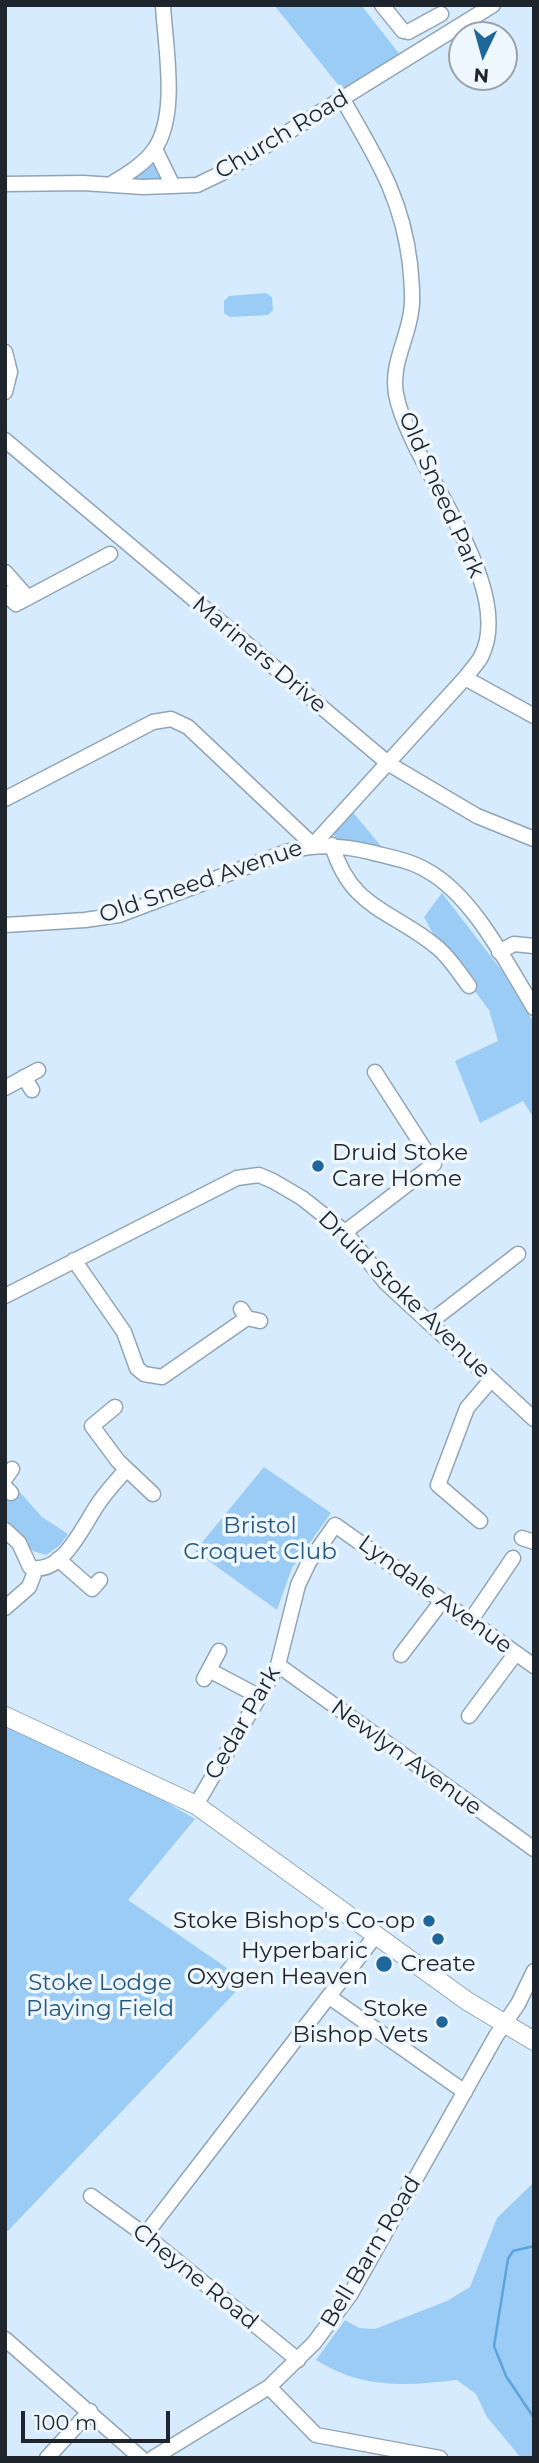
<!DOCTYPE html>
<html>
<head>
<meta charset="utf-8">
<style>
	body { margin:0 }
	#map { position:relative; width:539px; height:2463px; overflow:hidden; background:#d6ebfd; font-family:Montserrat,sans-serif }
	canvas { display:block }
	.frame { position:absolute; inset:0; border:7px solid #1e252c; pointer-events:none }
	.north { position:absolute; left:448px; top:21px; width:70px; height:70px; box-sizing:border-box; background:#eef6fe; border:2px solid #9ba2aa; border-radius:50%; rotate:185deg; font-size:19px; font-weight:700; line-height:28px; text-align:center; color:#1e252c }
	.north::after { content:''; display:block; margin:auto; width:24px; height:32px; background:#1e679b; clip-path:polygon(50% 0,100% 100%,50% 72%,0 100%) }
	.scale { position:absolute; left:21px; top:2411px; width:149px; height:32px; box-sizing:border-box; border:4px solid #1e252c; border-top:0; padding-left:9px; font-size:21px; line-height:24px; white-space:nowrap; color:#1e252c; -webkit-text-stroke:5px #eef6fe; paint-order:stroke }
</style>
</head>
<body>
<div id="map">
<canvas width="539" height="2463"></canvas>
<div class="frame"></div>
<div class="north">N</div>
<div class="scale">100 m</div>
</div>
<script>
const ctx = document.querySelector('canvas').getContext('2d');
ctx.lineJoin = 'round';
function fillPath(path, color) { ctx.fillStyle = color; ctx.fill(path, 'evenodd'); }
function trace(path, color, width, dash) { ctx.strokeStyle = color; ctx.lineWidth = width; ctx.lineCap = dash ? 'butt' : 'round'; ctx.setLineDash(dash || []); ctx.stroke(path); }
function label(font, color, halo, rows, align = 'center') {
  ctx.font = font + ' Montserrat,sans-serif'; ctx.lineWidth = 7; ctx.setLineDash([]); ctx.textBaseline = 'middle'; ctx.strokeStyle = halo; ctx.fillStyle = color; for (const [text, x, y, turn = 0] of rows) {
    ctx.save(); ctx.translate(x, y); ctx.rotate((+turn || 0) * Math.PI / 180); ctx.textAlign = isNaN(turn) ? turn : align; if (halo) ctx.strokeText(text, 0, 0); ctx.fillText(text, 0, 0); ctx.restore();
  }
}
fillPath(new Path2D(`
	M274,5H361L401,56L344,92Z
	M151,158L165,179L131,180Z
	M266,293L272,297L273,310L268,315L230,317L224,313V301L229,296Z
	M351,810L386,852L338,843L332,830Z
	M442,893L502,971L534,1023V1118L523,1101L480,1123L455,1061L498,1041L489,1010L436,939L424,917Z
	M264,1467L331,1513L292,1568L277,1610L195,1551Z
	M18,1490L42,1517L68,1534L60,1545L46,1555L33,1551L5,1519V1496Z
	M5,1723L156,1796L195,1819L128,1900L246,1981L5,2234Z
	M534,2182V2458H521L487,2417L476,2394L457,2380C405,2386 362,2389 316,2360L345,2320L359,2328L375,2329L447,2301L470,2287L497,2218Z`), '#9bccf5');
trace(new Path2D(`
	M534,2246L513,2251L508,2259L494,2346L506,2376L534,2418`), '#5ca4dd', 2.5);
const minor = new Path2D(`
	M382,5L403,31L408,32L441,14
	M155,149L173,186
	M5,184L83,183L143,187L197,185L222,173L493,5
	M111,184C127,174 143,165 154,150C179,115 165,46 163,5
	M5,352L10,372L5,392
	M5,440L389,764L477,816L534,839
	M5,572L28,598
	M5,593L16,604L110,554
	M465,678L534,716
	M5,799L153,722L171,719L188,727L313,845
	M313,845L465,678C470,671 477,664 481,657C518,585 409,465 396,394C391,364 407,341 411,312C414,296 411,280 410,264C402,196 375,156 342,98
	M332,845C351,910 393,910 438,948C450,958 459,973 469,986
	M5,925L85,920L119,915L286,852C316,844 340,845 370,852C389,857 409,860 426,870C473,895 507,964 534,1008
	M499,952L514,944L534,946
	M24,1077L32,1090
	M5,1088L38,1070
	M345,1232L434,1164L375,1072
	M74,1260L124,1332L137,1368L144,1374L162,1377L247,1318
	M5,1296L237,1178L259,1175L273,1181L302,1198L345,1232L386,1283L534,1419
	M241,1309L247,1318L260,1321
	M429,1323L518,1254
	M115,1407L92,1426L118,1461L153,1494
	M5,1479L12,1469
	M5,1487L11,1493
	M480,1521L438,1485L467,1408L491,1380
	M5,1530L19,1543L30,1567C62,1577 84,1524 98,1504C106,1492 116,1481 126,1470
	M522,1538L534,1542
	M58,1559L92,1589L100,1580
	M5,1608L29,1587L36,1569
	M471,1620L513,1558
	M401,1655L442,1601
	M278,1665L534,1849
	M209,1670L260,1697
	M204,1679L219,1651
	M469,1716L516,1653
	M196,1805L278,1665L298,1585L309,1562L335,1525L534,1666
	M331,1998L465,2092
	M91,2196L145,2235L298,2360
	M145,2235L376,1935
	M5,2339L141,2458
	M269,2387L316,2435L440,2458
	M47,2458L90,2411
	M153,2458L269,2387L314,2343L350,2295L496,2036L518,2004L534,1971`);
const major = new Path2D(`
	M5,1716L196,1805L467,2001L534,2041`);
trace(minor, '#91a5b6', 17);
trace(major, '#91a5b6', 20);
trace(minor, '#fff', 14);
trace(major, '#fff', 18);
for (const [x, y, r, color] of [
	[318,1166,7,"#1e679b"],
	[429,1921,7,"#1e679b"],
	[438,1939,7,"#1e679b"],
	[384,1964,9,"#1e679b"],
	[442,2022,7,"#1e679b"]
]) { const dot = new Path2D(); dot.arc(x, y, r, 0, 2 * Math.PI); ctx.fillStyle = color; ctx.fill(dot); trace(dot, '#eef6fe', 2.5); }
label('23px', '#1e252c', '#eef6fe', [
	["Church Road",282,135,-31],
	["Old Sneed Park",441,495,66],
	["Mariners Drive",259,655,40],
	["Old Sneed Avenue",201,882,-19],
	["Druid Stoke Avenue",404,1295,44],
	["Lyndale Avenue",435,1595,36],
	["Cedar Park",243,1723,-60],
	["Newlyn Avenue",406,1758,36],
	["Bell Barn Road",371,2252,-59],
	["Cheyne Road",195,2277,39]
]);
label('23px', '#1e252c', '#eef6fe', [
	["Druid Stoke",332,1153,"left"],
	["Care Home",332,1179,"left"],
	["Stoke Bishop's Co-op",415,1921],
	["Hyperbaric",368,1951],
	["Oxygen Heaven",368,1977],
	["Create",438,1964,"center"],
	["Stoke",428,2009],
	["Bishop Vets",428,2035]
], 'right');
label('23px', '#255980', '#eef6fe', [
	["Bristol",260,1526],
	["Croquet Club",260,1552],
	["Stoke Lodge",100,1983],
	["Playing Field",100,2009]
]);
</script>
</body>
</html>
